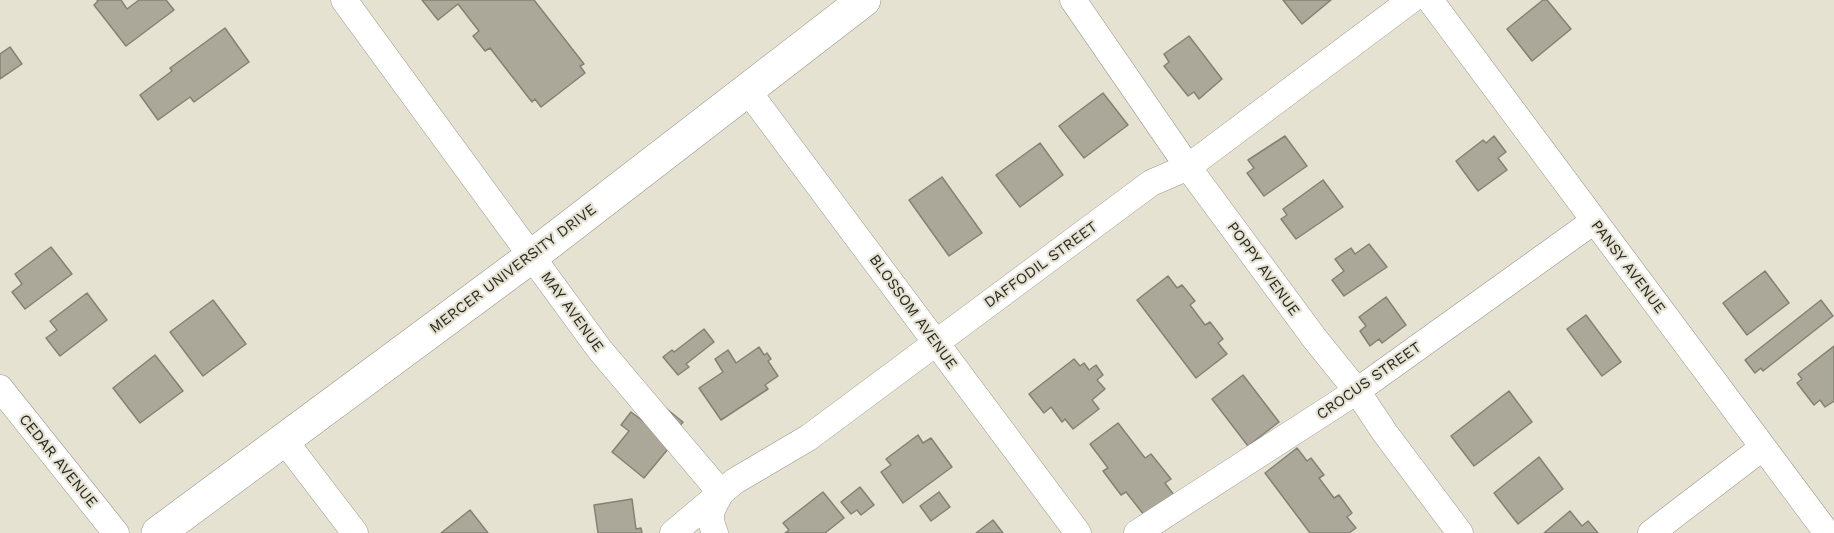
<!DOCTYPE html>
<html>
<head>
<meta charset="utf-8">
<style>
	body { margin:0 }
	canvas { display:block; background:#e5e2d2 }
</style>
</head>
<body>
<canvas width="1834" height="533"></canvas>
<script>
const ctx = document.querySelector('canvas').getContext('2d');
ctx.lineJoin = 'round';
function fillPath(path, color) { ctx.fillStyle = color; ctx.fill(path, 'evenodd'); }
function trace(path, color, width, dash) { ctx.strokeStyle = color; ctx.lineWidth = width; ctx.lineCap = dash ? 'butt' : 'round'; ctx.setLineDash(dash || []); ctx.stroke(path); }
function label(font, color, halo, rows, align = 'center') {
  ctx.font = font + ' "Work Sans",sans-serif'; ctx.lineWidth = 4.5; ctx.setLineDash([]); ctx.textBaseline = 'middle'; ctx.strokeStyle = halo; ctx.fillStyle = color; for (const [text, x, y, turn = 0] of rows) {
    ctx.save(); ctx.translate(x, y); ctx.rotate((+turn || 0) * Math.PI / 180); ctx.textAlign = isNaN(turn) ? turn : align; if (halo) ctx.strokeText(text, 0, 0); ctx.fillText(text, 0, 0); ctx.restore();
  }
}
const building = new Path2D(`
	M97,0H121L127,9L139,0H166L174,10L126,46L94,5L98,1Z
	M422,0H534L584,64L580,66L585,73L541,107L535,99L532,102L490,48L485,51L473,36L479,31L458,4L438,20Z
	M1283,0H1331L1302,24Z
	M1543,0H1547L1571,29L1532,61L1507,29Z
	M225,28L249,62L194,102L190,97L158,120L140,95L172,71L170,68Z
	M1189,36L1222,79L1199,99L1194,92L1188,96L1164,66L1169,62L1164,54Z
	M10,47L22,64L0,79V54Z
	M1103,93L1128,125L1084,158L1059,126Z
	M1285,136L1307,166L1264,196L1247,173L1254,168L1248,160Z
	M1494,136L1506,152L1498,158L1507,170L1478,191L1456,161L1483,140L1486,143Z
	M1040,143L1063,175L1020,207L996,175Z
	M942,177L982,233L949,256L909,200Z
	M1323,180L1343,207L1296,239L1281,219L1287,215L1283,209Z
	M1369,244L1387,267L1344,296L1332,280L1344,271L1335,259L1351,248L1355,254Z
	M51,247L72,274L25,309L12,292L22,284L15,274Z
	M1765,271L1789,303L1747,335L1723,303Z
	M1168,276L1177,288L1182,285L1195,301L1190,305L1205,325L1210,322L1223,339L1218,343L1227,354L1196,378L1137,300Z
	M87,293L107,320L60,356L46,338L57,330L50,321Z
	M1386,297L1406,325L1382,343L1379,339L1370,346L1360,331L1366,326L1359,317Z
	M213,300L246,344L203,376L170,332Z
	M1821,300L1833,316L1763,371L1761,368L1755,373L1745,360Z
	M1586,315L1621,362L1602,376L1567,329Z
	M704,329L714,342L686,364L689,367L678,375L663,357L672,350L674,352Z
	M1834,346V401L1825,407L1820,400L1814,405L1797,383L1802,379L1798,374Z
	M759,347L764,355L767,353L771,359L768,361L778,376L765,385L768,389L721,420L699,388L723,372L715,359L728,350L736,363Z
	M155,355L183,391L140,423L113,388Z
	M1074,359L1080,366L1084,363L1089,370L1096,365L1103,375L1097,380L1105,389L1092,400L1099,409L1073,429L1065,419L1062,422L1051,407L1044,413L1029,394Z
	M1243,375L1279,422L1248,446L1212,399Z
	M1509,391L1532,422L1474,466L1451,436Z
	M658,402L683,422L673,434L678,437L644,478L612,452L629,431L621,425L631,412L643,421Z
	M1118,423L1145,458L1151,454L1171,479L1165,483L1176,498L1148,520L1126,492L1121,495L1103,471L1108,468L1090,444Z
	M918,435L923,443L931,438L952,467L903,503L881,472L891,465L886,459Z
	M1297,448L1307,461L1311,458L1324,475L1319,478L1334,498L1339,495L1352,513L1347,517L1356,528L1349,533H1310L1265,473Z
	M1539,457L1563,489L1518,524L1494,493Z
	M860,487L874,505L861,515L857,510L851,514L841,502Z
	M823,492L844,518L825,533H785L789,530L783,523Z
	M939,492L950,507L931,521L920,506Z
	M632,499L636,529L641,528L642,533H598L594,505Z
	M470,510L488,533H441Z
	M1570,511L1582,526L1588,521L1598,533H1544Z
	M993,520L1003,533H976Z`);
fillPath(building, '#aba899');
trace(building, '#848273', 1.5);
const minor = new Path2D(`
	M344,0L600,350L721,493C712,509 707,514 715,533
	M1073,0L1188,167L1315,339L1357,391L1385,433L1460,533
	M1430,0L1827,533
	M748,91C859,238 967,386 1078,533
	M0,388L116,533
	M284,440L355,533
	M673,533L735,481L808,438L1151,183L1188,167L1411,0
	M1137,533L1357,391L1594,221
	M1651,533L1762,448`);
const secondary = new Path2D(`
	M158,533L532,256L864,0`);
trace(minor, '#9a9788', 27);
trace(secondary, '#9a9788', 34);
trace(minor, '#fff', 26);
trace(secondary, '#fff', 33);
label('15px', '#26251f', '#e5e2d2', [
	["DAFFODIL STREET",1041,265,-36],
	["PANSY AVENUE",1628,267,53],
	["MERCER UNIVERSITY DRIVE",513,269,-37],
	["POPPY AVENUE",1263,269,54],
	["MAY AVENUE",572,312,54],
	["BLOSSOM AVENUE",913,312,54],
	["CROCUS STREET",1369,381,-35],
	["CEDAR AVENUE",58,461,51]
]);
</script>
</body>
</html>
